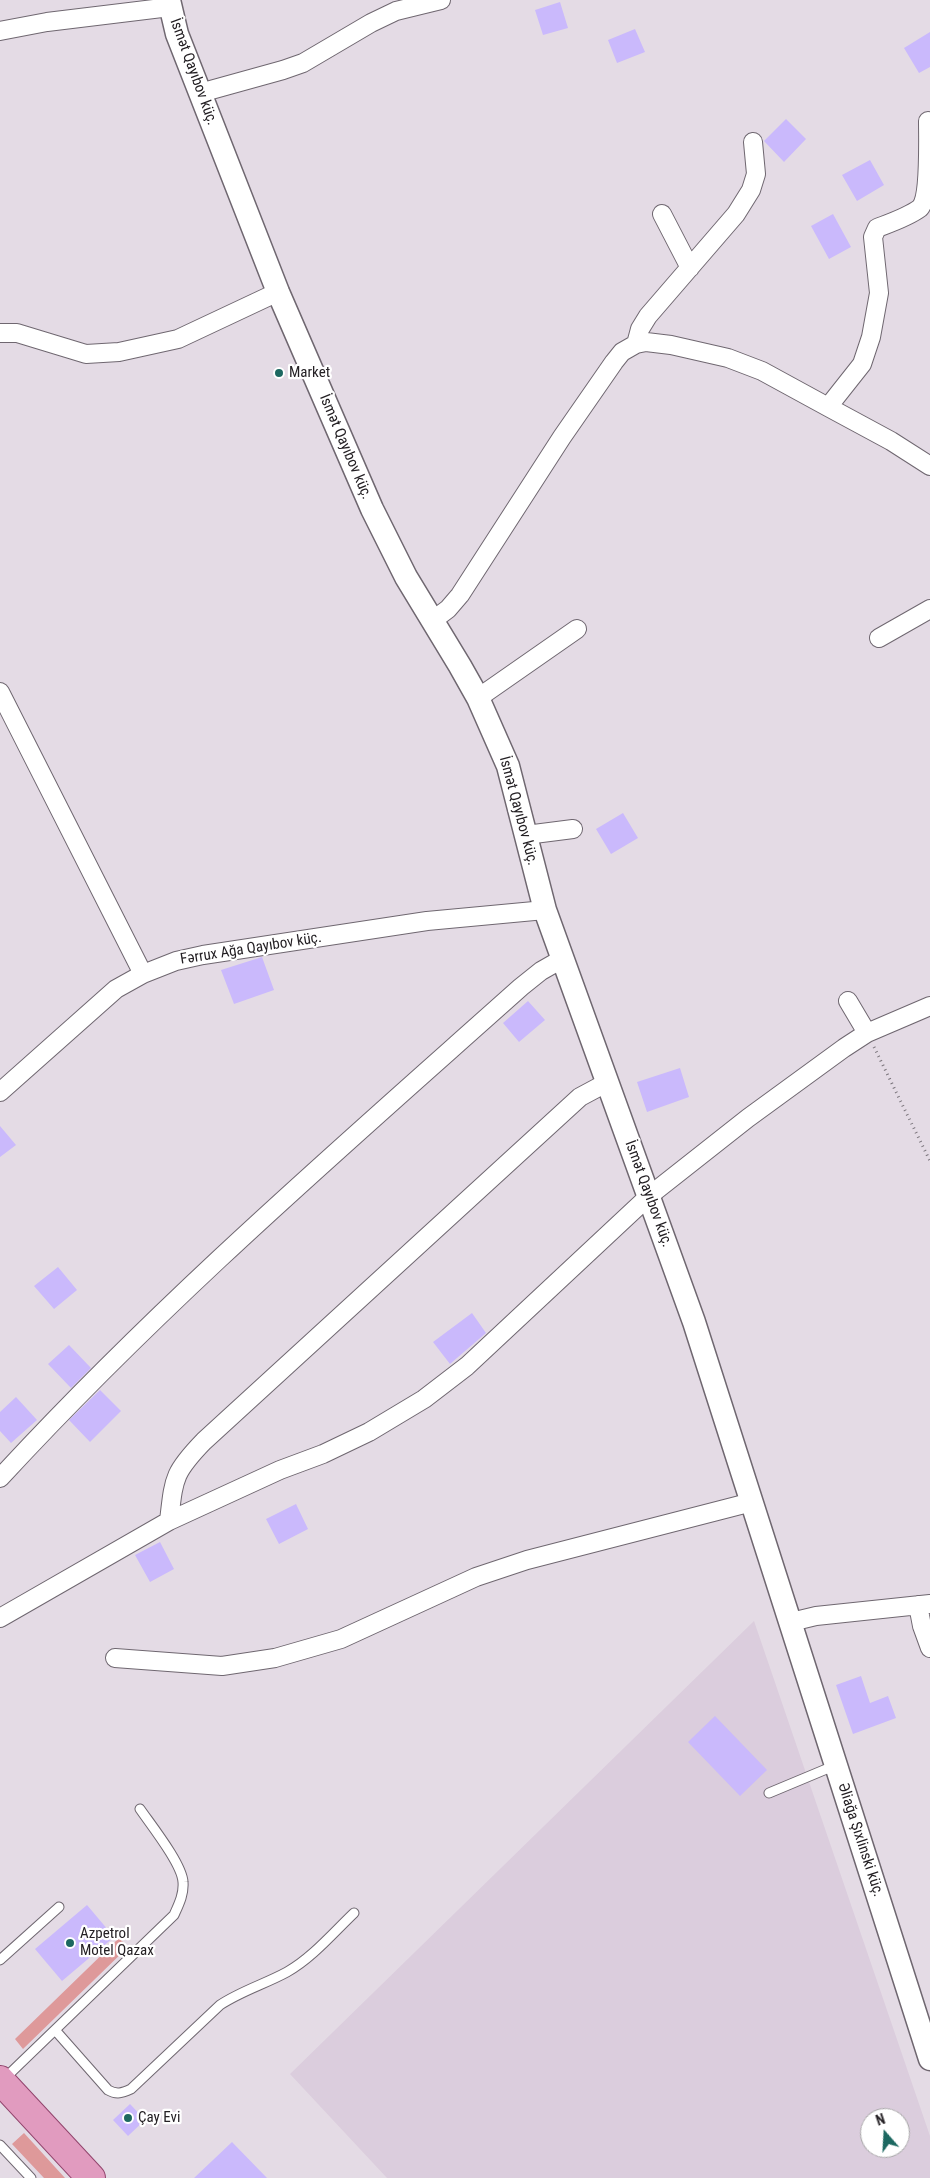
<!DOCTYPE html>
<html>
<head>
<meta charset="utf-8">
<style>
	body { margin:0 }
	#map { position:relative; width:930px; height:2178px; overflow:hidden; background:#e4dbe5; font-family:"Roboto Condensed",sans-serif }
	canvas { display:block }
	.north { position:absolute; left:860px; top:2108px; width:50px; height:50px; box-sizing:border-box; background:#fff; border:1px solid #a7a6a7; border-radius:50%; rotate:341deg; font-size:14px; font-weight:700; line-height:20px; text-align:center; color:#242024 }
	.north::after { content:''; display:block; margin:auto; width:18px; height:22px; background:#1d6861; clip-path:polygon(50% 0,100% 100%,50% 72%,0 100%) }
</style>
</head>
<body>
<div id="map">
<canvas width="930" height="2178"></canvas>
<div class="north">N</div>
</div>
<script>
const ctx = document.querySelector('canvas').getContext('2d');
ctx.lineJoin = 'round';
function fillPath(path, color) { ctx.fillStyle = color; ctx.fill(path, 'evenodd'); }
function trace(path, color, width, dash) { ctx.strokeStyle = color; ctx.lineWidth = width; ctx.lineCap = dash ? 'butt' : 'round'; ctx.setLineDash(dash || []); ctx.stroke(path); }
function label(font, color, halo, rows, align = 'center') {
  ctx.font = font + ' "Roboto Condensed",sans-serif'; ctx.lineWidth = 4.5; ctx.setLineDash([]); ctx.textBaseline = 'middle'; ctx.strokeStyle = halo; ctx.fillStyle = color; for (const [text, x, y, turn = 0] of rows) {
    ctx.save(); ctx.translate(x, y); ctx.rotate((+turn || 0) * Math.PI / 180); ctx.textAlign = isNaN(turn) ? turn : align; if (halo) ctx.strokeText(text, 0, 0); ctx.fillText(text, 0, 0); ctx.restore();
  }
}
fillPath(new Path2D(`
	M754,1621L930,2136V2178H387L290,2074ZM870,2118H900V2148H870Z`), '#dbcddd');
fillPath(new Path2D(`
	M119,1938L128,1947L23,2049L15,2039Z
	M24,2133L65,2178H44L12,2144Z`), '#de999a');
fillPath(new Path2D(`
	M560,2L568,28L543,35L535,10Z
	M635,29L645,52L617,63L608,40Z
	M930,32V67L919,73L904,48Z
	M786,119L806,139L784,162L764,141Z
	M870,160L884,185L857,201L842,175Z
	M833,214L851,247L829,259L811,226Z
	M623,813L638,838L611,854L596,829Z
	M262,957L274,990L234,1004L221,970Z
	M528,1001L545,1020L519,1042L503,1023Z
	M680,1068L689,1097L647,1112L637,1082Z
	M0,1126L16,1145L0,1157Z
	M58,1267L77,1290L54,1309L34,1286Z
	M472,1313L486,1333L450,1364L433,1342Z
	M69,1345L91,1368L71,1388L48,1364Z
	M100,1390L121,1411L90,1442L69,1420Z
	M16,1397L37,1420L11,1443L0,1431V1412Z
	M296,1504L308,1529L279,1544L266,1519Z
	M160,1542L174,1569L150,1582L135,1555Z
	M861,1676L870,1703L888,1696L896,1718L853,1734L836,1685Z
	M715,1716L767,1770L740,1796L688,1742Z
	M87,1905L114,1937L62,1981L35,1949Z
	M130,2104L145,2120L128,2136L113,2120Z
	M232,2142L267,2178H194Z`), '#cab9fc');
const service = new Path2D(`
	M769,1793L836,1765
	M0,1960L59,1907
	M55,2030L108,2090C117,2095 122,2093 131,2089L220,2005C241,1991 265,1984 287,1972C312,1958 333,1933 354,1913
	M3,2080L174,1915C179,1904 184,1894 183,1882C182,1864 151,1825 140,1809
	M0,2145L31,2178`);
const minor = new Path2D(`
	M0,31L47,22L170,7
	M200,93L283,70L303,63L371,23L396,11L441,0
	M662,214L690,268
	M0,333H17L86,354L119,352L178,339L278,292
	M636,344L640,329L648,316L736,214L751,190L756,174L753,142
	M828,407L862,364L871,337L879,293L873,237L877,228C890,223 908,217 920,208C930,197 928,140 928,121
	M432,621L448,609L460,595L562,437L614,362L622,352L636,344L646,342L671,345L728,358L762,371L828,407L891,441L930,466
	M879,638L930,609
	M0,692L143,974
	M478,698L577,629
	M526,835L573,829
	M848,1001L867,1033
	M0,1092L116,989L143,974L176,961L203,955L427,921L545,910
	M0,1478C162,1302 343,1146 521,987L541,971L562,959
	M169,1521C174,1478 173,1473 204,1441L580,1097L608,1082
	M918,1605L922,1626L930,1648
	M0,1618L169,1521L280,1470L323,1454L369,1432L424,1399L467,1366L649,1196L748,1118L844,1048L867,1033L930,1006
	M791,1622L816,1616L930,1604
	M115,1658L222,1666L275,1658L341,1639L476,1577L527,1560L752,1502`);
const tertiary = new Path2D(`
	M169,0L177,34L278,292L372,509L406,577L460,666L478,698L508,766L545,910L694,1322L930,2059`);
const primary = new Path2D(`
	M0,2080L91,2178`);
trace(service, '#6f6770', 11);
trace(minor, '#6f6770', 20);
trace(tertiary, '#6f6770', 25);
trace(primary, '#92456d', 30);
trace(new Path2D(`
	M874,1047L930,1161`), '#7c767d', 3, [1, 4]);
trace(service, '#fff', 9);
trace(minor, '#fff', 18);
trace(tertiary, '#fff', 22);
trace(primary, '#e19bbf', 28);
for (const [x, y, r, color] of [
	[279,373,5,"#1d6861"],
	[70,1943,5,"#1d6861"],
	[128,2118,5,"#1d6861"]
]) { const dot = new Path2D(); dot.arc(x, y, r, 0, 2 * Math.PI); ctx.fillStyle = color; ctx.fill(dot); trace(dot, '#fff', 2); }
label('15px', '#242024', '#fff', [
	["İsmət Qayıbov küç.",193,72,70],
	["İsmət Qayıbov küç.",345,447,67],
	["İsmət Qayıbov küç.",518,811,75],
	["Fərrux Ağa Qayıbov küç.",251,949,-9],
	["İsmət Qayıbov küç.",648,1194,70],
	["Əliağa Şıxlinski küç.",860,1840,72]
]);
label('15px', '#242024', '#fff', [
	["Market",289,373],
	["Azpetrol",80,1934],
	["Motel Qazax",80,1951],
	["Çay Evi",138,2118]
], 'left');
</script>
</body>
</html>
